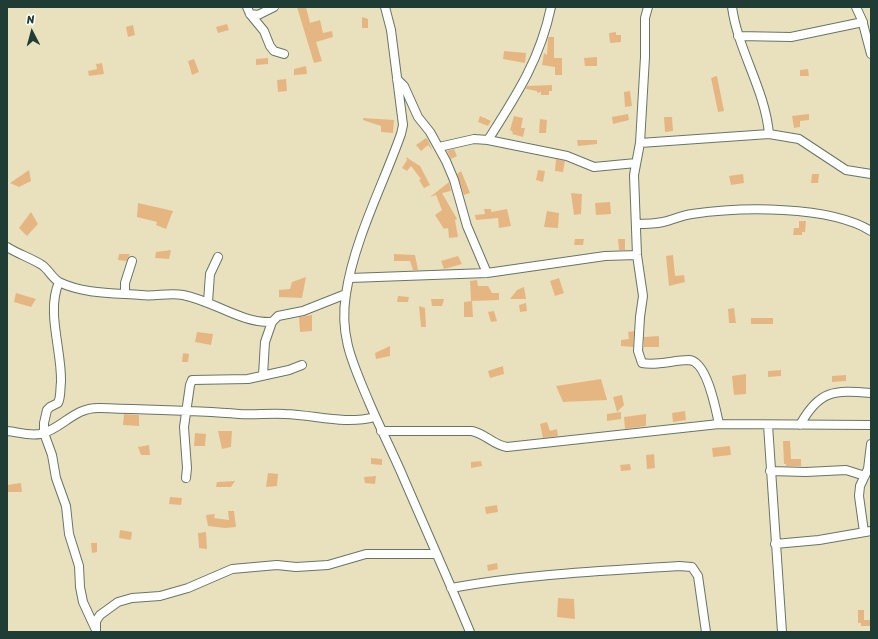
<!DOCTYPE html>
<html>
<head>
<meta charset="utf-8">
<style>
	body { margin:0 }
	#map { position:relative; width:878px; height:639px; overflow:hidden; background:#e9e1bd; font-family:Sriracha,sans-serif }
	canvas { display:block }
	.frame { position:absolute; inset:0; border:8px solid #1f3d34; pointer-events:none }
	.north { position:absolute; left:12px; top:12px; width:40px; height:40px; -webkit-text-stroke:3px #fdfcf7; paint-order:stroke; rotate:354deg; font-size:11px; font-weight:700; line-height:16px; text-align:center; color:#1f3d34 }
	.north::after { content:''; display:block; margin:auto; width:14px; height:18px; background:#1f3d34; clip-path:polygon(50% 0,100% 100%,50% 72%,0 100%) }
</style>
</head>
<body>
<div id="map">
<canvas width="878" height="639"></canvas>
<div class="frame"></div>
<div class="north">N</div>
</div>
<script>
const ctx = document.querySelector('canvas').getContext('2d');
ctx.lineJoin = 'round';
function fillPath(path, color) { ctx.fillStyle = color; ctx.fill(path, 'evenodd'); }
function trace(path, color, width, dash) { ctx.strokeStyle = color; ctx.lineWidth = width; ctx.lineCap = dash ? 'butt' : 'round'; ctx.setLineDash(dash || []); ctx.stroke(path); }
fillPath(new Path2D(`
	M297,7H306L310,23L320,20L323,33L332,31L333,37L316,42L322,61L314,63Z
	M362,17L368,19V28H362Z
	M227,24L229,30L218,33L216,27Z
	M133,25L135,35L128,37L126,27Z
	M616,32V35H621V42L610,43L609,33Z
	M548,37H554V58H562V75H555V67L542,65L544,53L547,55Z
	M504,51L526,53L525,63L503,59Z
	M597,57V66H585L584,58Z
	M268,58V64L256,65V59Z
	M194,59L199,72L192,75L188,61Z
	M102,63L104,74L89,76L88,71L97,69L96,64Z
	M306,66L307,74L294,75V69Z
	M808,69L809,76H800V70Z
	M717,76L724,111L718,112L711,78Z
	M286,79L287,91L278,92L277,80Z
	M552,85V91H549V95H541V92L537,93V91L526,89L527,86Z
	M630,91L632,106L625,107L624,92Z
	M628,114L629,120L613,124L612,117Z
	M809,114V120L800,121V127L794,128L792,116Z
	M480,116L491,121L488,126L478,122Z
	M514,116L523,118L521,128H525L523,137L512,134L513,132L510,130Z
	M664,117H672L673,131L665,132Z
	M363,118L394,120L393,133L381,132V126L363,120Z
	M540,119L547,120L546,133H539Z
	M426,138L428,140L432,150L428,145L421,151L416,145Z
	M577,140H597V144L578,146Z
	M454,149L457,156L451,159L447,151Z
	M406,157L420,166L430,185L424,188L419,180L421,179L411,166L407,171L402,168L407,160Z
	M556,159L565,161L563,172L555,171Z
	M29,170L31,181L19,187L10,183Z
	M538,170L545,171L543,182L536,180Z
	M461,171L470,193L464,195L457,174Z
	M743,174L744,183L731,185L729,176Z
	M812,174H819L818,183H811Z
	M449,182L451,191L442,193L457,219L455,220L458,237L449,238L448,228L444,229L435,215L442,210L436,195L430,197Z
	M571,193L582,194L581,214L574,215Z
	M610,202L611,214L596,215L595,203Z
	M138,203L173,211L166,229L156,225L157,222L137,217Z
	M484,209H491V212L507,209L511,226L499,228L498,218L476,220L475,215L485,214Z
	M547,211L559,213L558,228L544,227Z
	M31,212L38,224L27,236L19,228Z
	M799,221H806L805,232H802V235H793L794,228H799Z
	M575,239H584L583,245H574Z
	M618,239H625V250H619Z
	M171,250L169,259L155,258L156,252Z
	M119,254H130L126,261L118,260Z
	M394,254L415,255L418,270H413L410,261H394Z
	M673,255L675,276L684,275L685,282L669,286L666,256Z
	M458,256L462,264L444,269L441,261Z
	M306,277L302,298L279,297V290L290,289L292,282Z
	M559,278L564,293L555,296L550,281Z
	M477,280L478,286H488L492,293H499V300L471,301L470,281Z
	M524,287L526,299H510L517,290Z
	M16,293L36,299L31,307L14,302Z
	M398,296L409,297L408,302H397Z
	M431,299H444L442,306H432Z
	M472,301L473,317H464V302Z
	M526,303L527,311L520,312L519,305Z
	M419,306L425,308L426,327H421Z
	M734,308L736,323H729L728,309Z
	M494,311L497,321L491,322L488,312Z
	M312,315V331L300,332L299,317Z
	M751,318H773V324H751Z
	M634,331L633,347L621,346V340L629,339L628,332Z
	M197,332L213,334L211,345L195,342Z
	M659,336V347H644V337Z
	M390,346V356L376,359L375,353Z
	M183,353L189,354L188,362H182Z
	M503,366L504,374L490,378L488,371Z
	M781,370V376L768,377V371Z
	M746,374V394L734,395L732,376Z
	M846,375V381L832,382V376Z
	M601,379L607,400L563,402L556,386Z
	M622,395L624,405L617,412L613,397Z
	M685,411L686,420L673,422L672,413Z
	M621,412V419L607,421V414Z
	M124,414L139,415V426L123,425Z
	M646,414V426L625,429L624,417Z
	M547,422L550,431L557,429L558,436L543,438L540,424Z
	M218,431H232L231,447L222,449Z
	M195,433L206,434L205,446H194Z
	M783,441H790L791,459H801V466H786V464H784Z
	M149,445L150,455H141L138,447Z
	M730,446L731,455L713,457L712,448Z
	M654,454L655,468L647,469L646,455Z
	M371,458L382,459V465L371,464Z
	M481,461L482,466L471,468V462Z
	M630,464L631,470L621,471L620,465Z
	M268,473L278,474L277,486L266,487Z
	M376,476L375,484L365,483L364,477Z
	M235,481L231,487H216L217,482Z
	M21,483L22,492H7V485Z
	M170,497L182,498L181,505L169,504Z
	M497,505L498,512L486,514L485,507Z
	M228,511H234L236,527L225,528L208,526L206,515L215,514L214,518L229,520Z
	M120,530L132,532L131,540L119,538Z
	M206,532L207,549L199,548L198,533Z
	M91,543H97V552L92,553Z
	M497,563L498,569L488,571L487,565Z
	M558,598L574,599L575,619L557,617Z
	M858,610H864V620H871V626H861V623H858Z`), '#e6b682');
const minor = new Path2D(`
	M247,7L250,14L264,31L270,46L274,51L284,54
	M385,7L391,30L403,125L401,134C383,185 354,240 346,294C339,336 353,364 369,402C380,428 393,453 404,479C426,530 449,581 470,632
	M648,7L645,18V57L640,143L634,175L637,255L643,296L640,317L638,351L642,363C658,366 673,360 689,360C707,361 716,410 719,424
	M732,7C738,51 765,89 769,134
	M856,7L862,20L871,54
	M250,14L258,15L274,7
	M738,36L791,37L863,22
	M397,79L404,86L418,117L430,132L446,161L454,180L467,226L487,273
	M488,140C516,96 540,60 551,7
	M640,143L769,134L799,139L846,170L871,174
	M439,147L474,139L488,140L567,156L594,167L636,163
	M636,224C645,224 654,224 663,222C673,220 682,215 692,214C740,207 829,205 871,231
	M7,247C18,254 31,258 42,265C49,270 52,278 59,282C83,294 115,293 141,295C155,297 169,292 183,295C214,301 240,323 272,322
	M350,278L487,273L605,256L637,255
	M59,282C46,312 62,350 61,382C60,389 61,397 58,403L50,407L47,410L44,423V433L52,455L56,478L66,506L69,534L79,566L80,587L83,602L95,628
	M125,294V283L132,261
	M208,302L210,274L218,257
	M263,375L265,342L272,322L278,316L303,311L346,294
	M768,425L782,632
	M800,425C819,390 834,390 871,393
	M7,431C18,432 28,436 40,434C63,429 73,407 100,408C147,410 193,410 239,414C254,415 270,413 285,414C316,415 344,425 375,417
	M381,431H472C486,434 493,445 507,447L719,424L871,425
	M770,471L806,472L846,470L865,476
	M186,478L187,468L184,427L190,385L192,380L248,379L289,370L302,365
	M864,532L859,496L860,486L868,469L871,444
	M775,544L819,540L871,531
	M451,588C526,574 603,571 679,566L692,567L698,576L706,632
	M96,632V621L100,615L118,602L132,598L160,596L188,588L232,569L277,565L296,567L328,565L366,554H436`);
trace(minor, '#667664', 10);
trace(minor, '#fff', 8);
</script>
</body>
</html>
